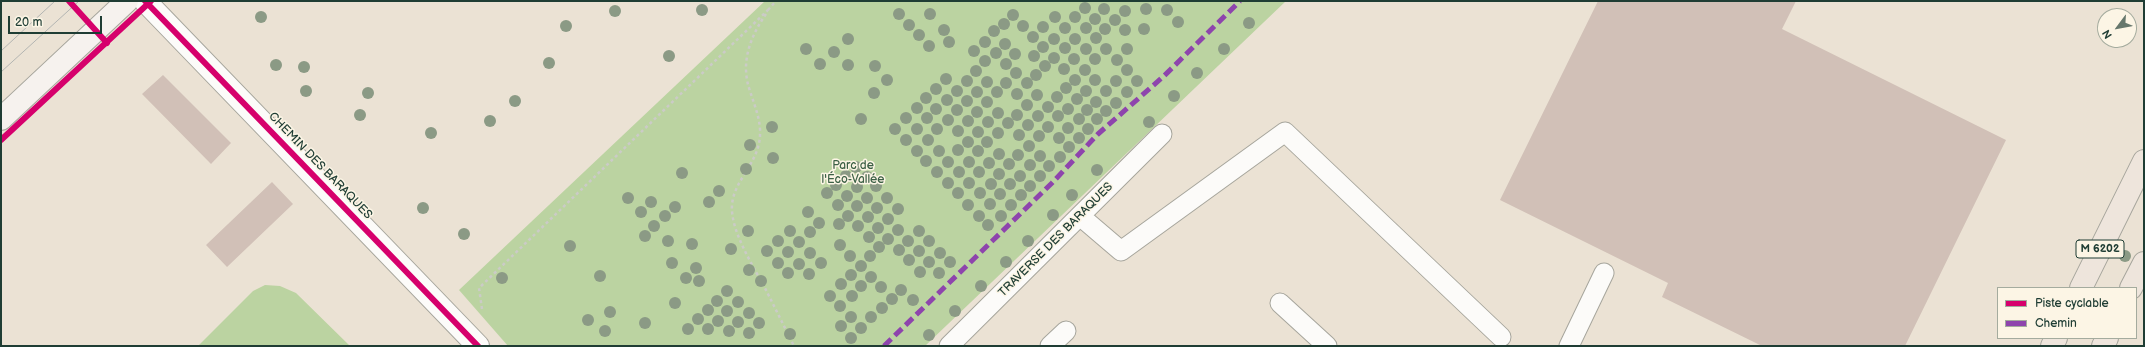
<!DOCTYPE html>
<html>
<head>
<meta charset="utf-8">
<style>
	body { margin:0 }
	#map { position:relative; width:2145px; height:347px; overflow:hidden; background:#ebe2d4; font-family:"Balsamiq Sans",sans-serif }
	canvas { display:block }
	.frame { position:absolute; inset:0; border:2px solid #1f3d34; pointer-events:none }
	.legend { position:absolute; left:1997px; top:287px; width:140px; height:52px; box-sizing:border-box; background:#fcf5e5; border:1px solid #a4ab9e; margin:0; padding:5px 7px; list-style:none; font-size:12px; color:#1f3d34 }
	.legend li { display:flex; align-items:center; gap:8px; height:20px }
	.legend b { width:20px; border:1px solid #a4ab9e }
	.north { position:absolute; left:2097px; top:8px; width:40px; height:40px; box-sizing:border-box; background:#fcf5e5; border:1px solid #a4ab9e; border-radius:50%; rotate:238deg; font-size:11px; font-weight:700; line-height:16px; text-align:center; color:#1f3d34 }
	.north::after { content:''; display:block; margin:auto; width:14px; height:18px; background:#66776c; clip-path:polygon(50% 0,100% 100%,50% 72%,0 100%) }
	.scale { position:absolute; left:8px; top:16px; width:94px; height:18px; box-sizing:border-box; border:2px solid #1f3d34; border-top:0; padding-left:5px; font-size:12px; line-height:14px; white-space:nowrap; color:#1f3d34; -webkit-text-stroke:3px #fcf5e5; paint-order:stroke }
</style>
</head>
<body>
<div id="map">
<canvas width="2145" height="347"></canvas>
<div class="frame"></div>
<ul class="legend">
<li><b style="height:5px;background:#d6006c"></b>Piste cyclable</li>
<li><b style="height:5px;background:#8e44ad"></b>Chemin</li>
</ul>
<div class="north">N</div>
<div class="scale">20 m</div>
</div>
<script>
const ctx = document.querySelector('canvas').getContext('2d');
ctx.lineJoin = 'round';
function fillPath(path, color) { ctx.fillStyle = color; ctx.fill(path, 'evenodd'); }
function trace(path, color, width, dash) { ctx.strokeStyle = color; ctx.lineWidth = width; ctx.lineCap = dash ? 'butt' : 'round'; ctx.setLineDash(dash || []); ctx.stroke(path); }
function label(font, color, halo, rows, align = 'center') {
  ctx.font = font + ' "Balsamiq Sans",sans-serif'; ctx.lineWidth = 3; ctx.setLineDash([]); ctx.textBaseline = 'middle'; ctx.strokeStyle = halo; ctx.fillStyle = color; for (const [text, x, y, turn = 0] of rows) {
    ctx.save(); ctx.translate(x, y); ctx.rotate((+turn || 0) * Math.PI / 180); ctx.textAlign = isNaN(turn) ? turn : align; if (halo) ctx.strokeText(text, 0, 0); ctx.fillText(text, 0, 0); ctx.restore();
  }
}
fillPath(new Path2D(`
	M765,1H1286L925,346H508L459,290Z
	M265,285L280,286L296,293L350,346H198L253,291Z`), '#bbd3a1');
fillPath(new Path2D(`
	M1598,1H1796L1782,29L2006,140L1905,346H1762L1662,297L1668,283L1500,200Z
	M163,75L231,143L211,164L142,94Z
	M272,182L293,204L227,267L206,245Z`), '#d1c0b7');
const lane = new Path2D(`
	M1080,216L1121,251L1285,132L1501,337
	M1280,303L1327,346
	M949,346L1162,134
	M1050,346L1066,331
	M1569,346L1604,273`);
const street = new Path2D(`
	M145,1L478,346`);
const secondary = new Path2D(`
	M1,119L127,1`);
const primary = new Path2D(`
	M2081,288L2144,161
	M2131,288L2144,263
	M2052,346L2056,338
	M2103,346L2107,338`);
trace(lane, '#a6a59c', 21);
trace(street, '#a6a59c', 24);
trace(secondary, '#a6a59c', 24);
trace(primary, '#a6a59c', 24);
trace(new Path2D(`
	M768,10L776,1
	M766,14C750,37 740,63 750,91C754,104 759,115 760,129C762,162 734,178 732,205C730,231 755,269 767,292C776,310 785,328 794,346
	M482,309L479,288L769,9`), '#cbcbc7', 2.5, [3, 3]);
trace(lane, '#fcfbf9', 19);
trace(street, '#fcfbf9', 22);
trace(secondary, '#f6f2ee', 22);
trace(primary, '#eee5dc', 22);
trace(new Path2D(`
	M1,51L55,1
	M1,72L79,1`), '#b3b5b2', 1);
trace(new Path2D(`
	M884,346L1052,183L1098,134L1164,76L1240,1`), '#8e44ad', 5, [10, 5]);
trace(new Path2D(`
	M69,1L107,43
	M145,1L478,346
	M1,140L151,1`), '#d6006c', 6);
ctx.fillStyle = '#8b9a85';
for (const [x, y] of [
	[1085,8],
	[1104,9],
	[1146,9],
	[702,10],
	[1167,10],
	[615,11],
	[1125,11],
	[899,14],
	[930,14],
	[1013,15],
	[261,17],
	[1055,17],
	[1075,17],
	[1095,19],
	[1115,20],
	[1178,22],
	[1249,23],
	[1004,24],
	[909,25],
	[566,26],
	[1023,26],
	[1043,27],
	[1065,28],
	[1086,28],
	[1105,29],
	[1144,29],
	[944,30],
	[1125,30],
	[994,31],
	[919,35],
	[1033,37],
	[1096,38],
	[848,39],
	[1054,39],
	[1075,39],
	[949,42],
	[985,42],
	[1005,44],
	[929,46],
	[1043,47],
	[1065,48],
	[806,49],
	[1086,49],
	[1106,49],
	[1127,49],
	[1224,49],
	[974,51],
	[834,52],
	[996,53],
	[1015,54],
	[669,56],
	[1034,56],
	[1054,58],
	[1074,59],
	[1095,59],
	[1117,60],
	[985,61],
	[549,63],
	[820,64],
	[1006,64],
	[276,65],
	[848,65],
	[875,66],
	[1045,66],
	[304,67],
	[1064,69],
	[1085,70],
	[1127,70],
	[976,71],
	[1016,73],
	[1197,73],
	[1036,75],
	[946,79],
	[887,80],
	[1075,80],
	[1095,80],
	[967,81],
	[1116,81],
	[1137,81],
	[987,82],
	[1006,83],
	[1027,83],
	[1066,88],
	[936,89],
	[306,91],
	[957,91],
	[1086,91],
	[1106,91],
	[977,92],
	[997,92],
	[1127,92],
	[368,93],
	[874,93],
	[1017,94],
	[1037,95],
	[1174,96],
	[1057,97],
	[926,98],
	[1077,99],
	[947,100],
	[515,101],
	[967,101],
	[987,102],
	[1096,102],
	[1116,103],
	[1027,105],
	[1048,107],
	[917,108],
	[936,109],
	[1068,109],
	[957,110],
	[1087,110],
	[1106,111],
	[977,112],
	[998,113],
	[360,115],
	[1017,115],
	[1038,116],
	[1058,116],
	[906,118],
	[927,118],
	[861,119],
	[1079,119],
	[1097,119],
	[948,120],
	[490,121],
	[968,121],
	[988,122],
	[1149,122],
	[1008,123],
	[1028,125],
	[772,127],
	[1048,127],
	[1068,128],
	[895,129],
	[917,129],
	[937,129],
	[1088,129],
	[958,131],
	[978,132],
	[431,133],
	[998,133],
	[1019,135],
	[1039,136],
	[1059,138],
	[1079,138],
	[906,140],
	[928,140],
	[968,142],
	[987,142],
	[750,145],
	[1029,146],
	[1069,147],
	[958,150],
	[917,151],
	[939,151],
	[978,151],
	[999,154],
	[1018,155],
	[1040,156],
	[1060,157],
	[773,158],
	[926,161],
	[948,162],
	[969,162],
	[989,163],
	[1009,164],
	[1030,165],
	[1049,166],
	[856,167],
	[746,169],
	[1097,170],
	[937,172],
	[959,172],
	[979,172],
	[682,173],
	[999,174],
	[846,176],
	[1020,176],
	[1040,176],
	[867,177],
	[948,183],
	[969,183],
	[991,184],
	[1010,184],
	[836,185],
	[876,186],
	[1030,186],
	[857,187],
	[719,191],
	[827,193],
	[958,193],
	[980,193],
	[1000,194],
	[1021,195],
	[1072,195],
	[847,196],
	[628,198],
	[867,198],
	[887,198],
	[651,202],
	[709,202],
	[990,204],
	[838,205],
	[968,205],
	[1011,205],
	[857,206],
	[675,207],
	[423,208],
	[877,208],
	[898,209],
	[641,212],
	[808,212],
	[1053,215],
	[665,216],
	[848,216],
	[979,216],
	[1001,216],
	[868,217],
	[888,219],
	[819,223],
	[839,224],
	[988,225],
	[654,226],
	[858,226],
	[878,228],
	[898,230],
	[748,231],
	[790,231],
	[919,231],
	[810,232],
	[464,234],
	[645,236],
	[869,237],
	[888,239],
	[668,241],
	[778,241],
	[908,241],
	[929,241],
	[1028,241],
	[799,242],
	[692,244],
	[840,245],
	[570,246],
	[879,247],
	[731,249],
	[899,250],
	[767,251],
	[919,251],
	[788,252],
	[810,253],
	[940,253],
	[850,256],
	[870,256],
	[2125,256],
	[909,260],
	[929,262],
	[950,262],
	[1006,262],
	[672,263],
	[778,263],
	[821,263],
	[799,264],
	[861,266],
	[696,268],
	[749,270],
	[920,272],
	[788,273],
	[939,273],
	[809,274],
	[851,275],
	[600,276],
	[871,277],
	[502,278],
	[686,278],
	[699,281],
	[761,281],
	[841,284],
	[861,286],
	[981,286],
	[881,287],
	[901,290],
	[727,291],
	[830,296],
	[852,296],
	[892,299],
	[913,300],
	[717,301],
	[738,302],
	[675,303],
	[840,306],
	[882,308],
	[708,310],
	[727,311],
	[955,311],
	[610,312],
	[749,313],
	[851,317],
	[871,317],
	[698,319],
	[588,320],
	[718,321],
	[738,322],
	[645,323],
	[759,323],
	[841,326],
	[861,328],
	[688,329],
	[708,329],
	[605,331],
	[729,331],
	[749,333],
	[790,334],
	[929,335],
	[851,338]
]) { ctx.beginPath(); ctx.arc(x, y, 6, 0, 2 * Math.PI); ctx.fill(); }
for (const [x, y, w] of [
	[2100,249,48]
]) { const box = new Path2D(); box.roundRect(x - w / 2, y - 9, w, 18, 3); ctx.fillStyle = '#fcf5e5'; ctx.fill(box); trace(box, '#1f3d34', 1); }
label('bold 11px', '#1f3d34', null, [
	["M 6202",2100,249]
]);
label('12px', '#1f3d34', '#fcf5e5', [
	["CHEMIN DES BARAQUES",320,166,46],
	["TRAVERSE DES BARAQUES",1056,240,-45]
]);
label('12px', '#3c6045', '#fcf5e5', [
	["Parc de",853,166],
	["l'Éco-Vallée",853,180]
]);
</script>
</body>
</html>
